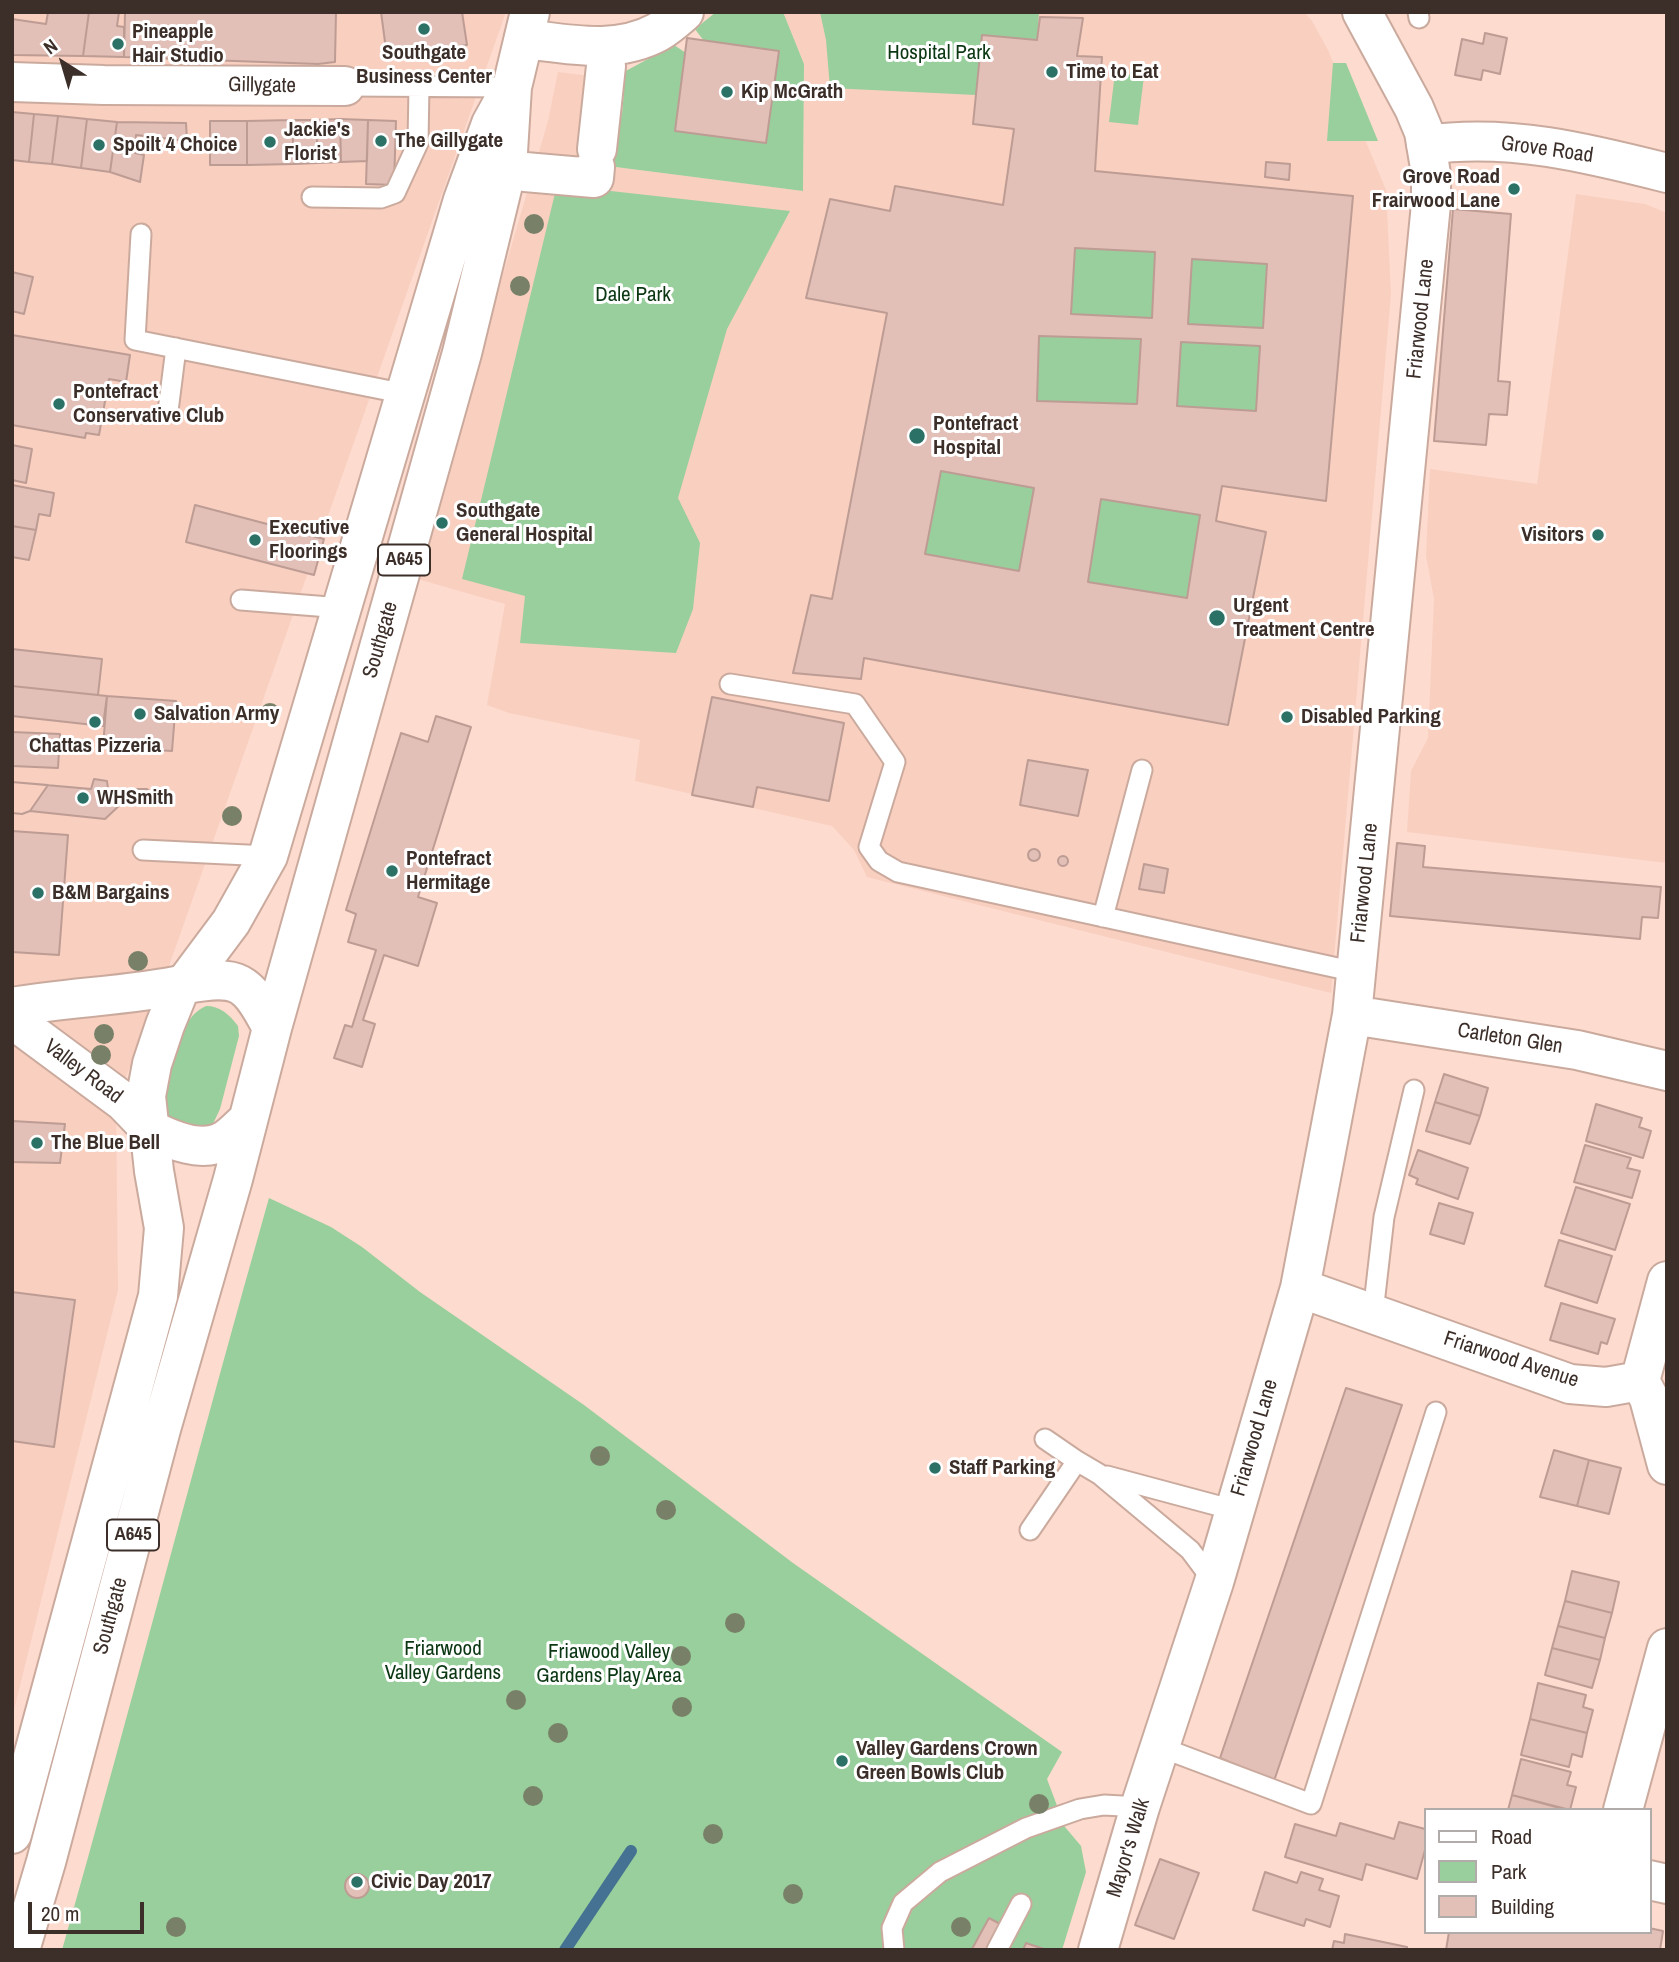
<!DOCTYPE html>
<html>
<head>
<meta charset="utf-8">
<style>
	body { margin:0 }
	#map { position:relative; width:1679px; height:1962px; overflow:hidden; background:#fddbcf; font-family:"Archivo Narrow",sans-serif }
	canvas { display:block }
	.frame { position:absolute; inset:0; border:14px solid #3c2f2a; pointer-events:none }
	.legend { position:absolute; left:1424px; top:1808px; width:228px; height:126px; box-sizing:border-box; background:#fff; border:2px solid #b1acaa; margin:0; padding:9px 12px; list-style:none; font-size:21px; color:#3c2f2a }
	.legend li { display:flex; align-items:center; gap:14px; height:35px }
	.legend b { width:35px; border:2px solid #b1acaa }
	.north { position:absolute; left:28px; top:28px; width:70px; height:70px; -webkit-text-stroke:5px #fff; paint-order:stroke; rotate:323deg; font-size:19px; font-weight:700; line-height:28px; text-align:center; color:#3c2f2a }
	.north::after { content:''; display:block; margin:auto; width:24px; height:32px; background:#3c2f2a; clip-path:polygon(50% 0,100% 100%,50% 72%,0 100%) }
	.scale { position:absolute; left:28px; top:1902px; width:116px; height:32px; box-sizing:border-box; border:4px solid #3c2f2a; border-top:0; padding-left:9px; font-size:21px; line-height:24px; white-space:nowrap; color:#3c2f2a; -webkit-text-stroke:5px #fff; paint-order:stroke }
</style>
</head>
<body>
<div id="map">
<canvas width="1679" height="1962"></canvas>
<div class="frame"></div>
<ul class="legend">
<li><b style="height:9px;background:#fff"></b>Road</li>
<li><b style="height:19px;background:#99cf9c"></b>Park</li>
<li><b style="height:19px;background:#e2bfb7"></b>Building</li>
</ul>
<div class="north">N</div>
<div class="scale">20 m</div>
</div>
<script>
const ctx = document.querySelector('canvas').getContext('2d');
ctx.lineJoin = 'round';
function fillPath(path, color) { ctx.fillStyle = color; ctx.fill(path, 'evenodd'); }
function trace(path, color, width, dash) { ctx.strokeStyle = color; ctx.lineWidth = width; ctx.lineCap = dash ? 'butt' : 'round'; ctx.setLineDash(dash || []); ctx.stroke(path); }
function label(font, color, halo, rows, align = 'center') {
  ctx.font = font + ' "Archivo Narrow",sans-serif'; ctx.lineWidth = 6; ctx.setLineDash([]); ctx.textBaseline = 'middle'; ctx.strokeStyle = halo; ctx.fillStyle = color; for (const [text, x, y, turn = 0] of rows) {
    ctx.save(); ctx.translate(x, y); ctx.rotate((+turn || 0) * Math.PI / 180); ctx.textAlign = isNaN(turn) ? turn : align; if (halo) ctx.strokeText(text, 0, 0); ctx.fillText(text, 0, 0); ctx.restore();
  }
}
fillPath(new Path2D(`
	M12,12H506L158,997L116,1102L118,1290L12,1718Z
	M783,12H1304L1312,21L1328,50L1386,190L1391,294L1331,993L867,877L854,850L832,826L635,781L640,740L509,713L487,705L505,604L414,578L548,121L558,72L582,75L622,73L624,91L622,114L611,138L608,166L803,191L804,64Z
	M1576,194L1645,204L1667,213V863L1407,832L1411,771L1428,738L1434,599L1426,556L1430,469L1537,484Z`), '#f9cfc0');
fillPath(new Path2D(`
	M716,12H783L804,64L803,191L608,166L611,138L622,114L624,91L622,73L674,45L686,53L675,130L766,143L779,51L704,41L695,29Z
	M820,12H1039L1037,40L982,36L976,95L830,88L826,40Z
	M1333,63H1346L1378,141H1327Z
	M1115,73L1144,76L1138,125L1109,122Z
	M557,185L790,211L727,329L678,498L700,543L693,609L676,653L520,643L525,596L462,579Z
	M1075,248L1155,252L1152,318L1071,314Z
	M1192,259L1267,264L1263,328L1188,324Z
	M1039,336L1141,339L1137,404L1037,401Z
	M1181,342L1260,346L1256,411L1177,406Z
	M941,471L1034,488L1019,571L925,554Z
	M1101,499L1200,515L1187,598L1088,582Z
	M206,1006C220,1006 229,1014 238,1026L239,1036L220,1109L212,1126L201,1133L167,1120C161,1098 177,1040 189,1021C193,1014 198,1010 206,1006Z
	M269,1198L331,1227L362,1247L420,1292L584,1405L793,1563L1062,1752L1047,1779L1065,1827L1081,1846L1086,1872L1062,1950H62C133,1700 198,1448 269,1198Z`), '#99cf9c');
trace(new Path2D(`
	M565,1950L631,1851`), '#457292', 12);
const building = new Path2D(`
	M48,12H89L83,56L12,55V19L46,24Z
	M89,12H119L117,26L124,27V57L83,56Z
	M125,12H336L335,62L318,64L124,57Z
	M381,12H462L467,45L387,57Z
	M1040,17L1083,18L1077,56L1102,57L1095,171L1353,196L1326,501L1222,486L1216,521L1266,532L1228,725L864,658L861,679L793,673L811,595L832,599L887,313L806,298L830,199L890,211L895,186L1003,205L1014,129L973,124L982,35L1037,40ZM1075,248L1155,252L1152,318L1071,314ZM1192,259L1267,264L1263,328L1188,324ZM1039,336L1141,339L1137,404L1037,401ZM1181,342L1260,346L1256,411L1177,406ZM941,471L1034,488L1019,571L925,554ZM1101,499L1200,515L1187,598L1088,582Z
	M1485,33L1507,38L1500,74L1483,70L1481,80L1455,75L1462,39L1483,44Z
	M687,38L779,51L766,143L675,131Z
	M12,112L34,114L29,162L12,160Z
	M34,114L58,116L52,164L29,162Z
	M58,116L87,119L81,168L52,164Z
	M87,119L117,122L110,172L81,168Z
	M340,119L341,162L318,163L316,120Z
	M340,119L368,120L367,161L341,162Z
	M292,120L294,164L247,165V121Z
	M292,120H316L318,163L294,164Z
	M368,120L396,121L394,185L366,184Z
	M210,121H247V165H210Z
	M117,122L186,123L187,141L136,135L135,153L144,155L140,182L110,172Z
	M1266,162L1290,164L1289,180L1265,177Z
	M1453,209L1511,214L1498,381L1510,382L1507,415L1489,414L1486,445L1434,441Z
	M12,272L33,277L24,314L12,311Z
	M12,335L130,355L126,382L109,379L99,435L86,433L85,438L12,425Z
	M12,445L32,449L26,483L12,480Z
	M12,485L54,493L50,516L39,514L36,530L12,526Z
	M195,505L324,539L314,575L186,542Z
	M12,526L36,530L29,560L12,557Z
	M12,649L102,659L98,695L12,686Z
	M12,686L107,696L103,726L12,716Z
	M107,696L176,701L172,751L103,747Z
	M712,697L844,723L829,801L757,787L753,807L692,795Z
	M436,716L471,727L418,897L437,903L418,966L384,955L363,1020L375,1024L362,1067L334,1058L345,1025L352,1027L376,950L348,942L356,914L346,910L401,733L428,742Z
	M12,732L60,734L58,768L12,766Z
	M1028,760L1088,770L1078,816L1020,805Z
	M94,779L107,781L108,789H147L154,795L152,801L148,806L122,803L105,819L30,811L22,814L12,813V782L91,789Z
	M12,782L48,785L30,811L22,814L12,813Z
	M12,831L68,835L59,955L12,952Z
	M1397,843L1425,846L1423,867L1661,887L1658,918L1642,917L1640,939L1390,916Z
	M1028 855a6 6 0 1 1 12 0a6 6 0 1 1-12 0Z
	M1058 861a5 5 0 1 1 10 0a5 5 0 1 1-10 0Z
	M1144,864L1168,869L1164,893L1139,889Z
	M1444,1074L1488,1088L1480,1116L1435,1102Z
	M1435,1102L1480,1116L1470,1144L1426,1131Z
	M1596,1104L1642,1118L1639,1127L1651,1131L1643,1158L1586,1141Z
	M12,1121L65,1124L60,1163L12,1162Z
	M1585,1145L1631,1158L1627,1168L1640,1171L1632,1198L1574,1182Z
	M1418,1150L1468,1168L1458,1199L1416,1184L1418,1179L1409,1175Z
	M1576,1187L1630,1204L1615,1250L1561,1233Z
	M1439,1203L1473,1213L1464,1244L1430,1234Z
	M1559,1240L1612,1256L1597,1303L1545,1286Z
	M12,1292L75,1300L54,1447L12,1441Z
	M1561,1303L1615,1319L1607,1344L1601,1342L1598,1354L1550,1340Z
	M1346,1388L1402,1405L1274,1781L1220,1758Z
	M1554,1450L1589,1460L1577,1506L1540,1497Z
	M1589,1460L1621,1468L1609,1514L1577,1506Z
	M1572,1571L1619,1582L1612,1613L1565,1601Z
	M1565,1601L1612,1613L1605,1638L1558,1626Z
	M1558,1626L1605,1638L1600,1660L1552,1648Z
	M1552,1648L1600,1660L1592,1688L1545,1675Z
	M1538,1683L1586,1695L1583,1707L1593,1710L1587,1733L1530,1719Z
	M1530,1719L1587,1733L1582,1757L1572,1754L1569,1767L1521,1755Z
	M1521,1759L1571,1772L1567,1785L1576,1787L1570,1810L1512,1795Z
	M1512,1795L1567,1810H1508Z
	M1399,1822L1425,1829V1850L1417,1879L1366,1864L1362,1880L1285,1857L1295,1824L1336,1836L1340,1823L1394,1839Z
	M1160,1859L1199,1873L1174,1939L1135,1925Z
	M1265,1872L1297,1883L1301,1872L1323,1879L1319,1890L1339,1896L1330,1927L1306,1919L1304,1926L1253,1910Z
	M345 1886a12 12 0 1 1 24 0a12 12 0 1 1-24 0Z
	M989,1918L1002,1925L988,1950H974L972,1949Z
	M1649,1928L1663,1931L1660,1950H1446L1449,1932H1649Z
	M1345,1934L1407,1947V1950H1332L1334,1941L1344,1943Z
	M1026,1943L1044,1949V1950H1023Z`);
fillPath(building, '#e2bfb7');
trace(building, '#bd9c94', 2);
const lane = new Path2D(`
	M1418,12L1419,18
	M345,86L512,87
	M312,197L381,198L395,193L418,143L419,86
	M141,234L135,340L406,394
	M168,411L176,348
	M241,600L342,608
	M730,684L855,704L895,762L869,847L879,861L898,872L1356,972
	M143,850L268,856
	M1103,917L1142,770
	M1373,1313L1384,1217L1414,1090
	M1045,1439L1077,1461
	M1107,1476L1234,1510
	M1030,1530L1077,1461L1099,1474L1190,1550L1214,1582
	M1160,1747L1311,1804L1436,1412
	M894,1950L892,1928L903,1903L940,1872L1026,1828L1080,1809L1104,1805L1140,1807
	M997,1950L1021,1904`);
const street = new Path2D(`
	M524,39C569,44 616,55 658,32C667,27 676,19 684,12
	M12,82L104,85L345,86
	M1426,145C1508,133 1588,153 1667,173
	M597,149L606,66
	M525,172L594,178L595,167
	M12,1007C70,997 128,996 186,984
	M1352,1015L1577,1050L1667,1071
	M12,1019L124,1102L150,1129
	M1300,1288L1570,1384L1606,1387L1640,1381L1649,1398L1667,1465
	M1640,1381L1667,1281
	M1623,1810L1667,1648
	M1649,1880L1667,1884
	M1098,1950L1140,1807L1214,1582L1300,1288L1352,1015L1431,204V174L1424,132L1414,108L1362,12`);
const highway = new Path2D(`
	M186,984C239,975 247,980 272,1028
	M150,1129C171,1140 202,1154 225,1140C233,1135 240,1127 247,1121
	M12,1834L158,1296L164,1228L154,1171L146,1096L152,1064L165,1025L178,993L231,922L268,856L463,200L491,124L502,104
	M20,1950L46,1862L161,1429L233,1179L272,1028L462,353L507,168L512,87L530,12`);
trace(lane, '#cbaa9e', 23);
trace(street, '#cbaa9e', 42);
trace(highway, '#cbaa9e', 42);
trace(lane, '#fff', 19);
trace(street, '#fff', 38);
trace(highway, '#fff', 38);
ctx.fillStyle = '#788168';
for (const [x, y] of [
	[534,224],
	[520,286],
	[270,713],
	[232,816],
	[138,961],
	[104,1034],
	[101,1055],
	[600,1456],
	[666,1510],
	[735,1623],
	[681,1656],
	[516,1700],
	[682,1707],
	[558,1733],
	[533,1796],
	[1039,1804],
	[713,1834],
	[793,1894],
	[176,1927],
	[961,1927]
]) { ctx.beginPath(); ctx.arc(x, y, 10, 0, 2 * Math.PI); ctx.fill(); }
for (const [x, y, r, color] of [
	[424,29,7,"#2b7165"],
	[118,44,7,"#2b7165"],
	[1052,72,7,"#2b7165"],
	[727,92,7,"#2b7165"],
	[381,141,7,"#2b7165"],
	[270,142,7,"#2b7165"],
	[99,145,7,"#2b7165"],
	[1514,189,7,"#2b7165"],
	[59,404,7,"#2b7165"],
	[917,436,9,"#2b7165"],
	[442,523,7,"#2b7165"],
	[1598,535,7,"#2b7165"],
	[255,540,7,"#2b7165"],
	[1217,618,9,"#2b7165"],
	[140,714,7,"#2b7165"],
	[1287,717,7,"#2b7165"],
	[95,722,7,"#2b7165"],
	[83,798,7,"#2b7165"],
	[392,871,7,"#2b7165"],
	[38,893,7,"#2b7165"],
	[37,1143,7,"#2b7165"],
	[935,1468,7,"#2b7165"],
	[842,1761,7,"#2b7165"],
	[357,1882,7,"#2b7165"]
]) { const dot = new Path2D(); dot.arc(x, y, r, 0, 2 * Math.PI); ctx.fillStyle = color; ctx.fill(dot); trace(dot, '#fff', 2.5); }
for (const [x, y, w] of [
	[404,560,52],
	[133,1535,52]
]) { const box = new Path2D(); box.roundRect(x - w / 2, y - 15.5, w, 31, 5); ctx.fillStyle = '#fff'; ctx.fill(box); trace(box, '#3c2f2a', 2); }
label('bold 19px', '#3c2f2a', null, [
	["A645",404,560],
	["A645",133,1535]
]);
label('bold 21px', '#3c2f2a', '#fff', [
	["Pineapple",132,32],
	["Hair Studio",132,56],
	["Southgate",424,53,"center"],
	["Business Center",424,77,"center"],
	["Time to Eat",1066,72],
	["Kip McGrath",741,92],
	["Jackie's",284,130],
	["Florist",284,154],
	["The Gillygate",395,141],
	["Spoilt 4 Choice",113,145],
	["Grove Road",1500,177,"right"],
	["Frairwood Lane",1500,201,"right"],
	["Pontefract",73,392],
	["Conservative Club",73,416],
	["Pontefract",933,424],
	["Hospital",933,448],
	["Southgate",456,511],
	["General Hospital",456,535],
	["Executive",269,528],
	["Floorings",269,552],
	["Visitors",1584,535,"right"],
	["Urgent",1233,606],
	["Treatment Centre",1233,630],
	["Salvation Army",154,714],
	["Disabled Parking",1301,717],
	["Chattas Pizzeria",95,746,"center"],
	["WHSmith",97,798],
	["Pontefract",406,859],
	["Hermitage",406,883],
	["B&M Bargains",52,893],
	["The Blue Bell",51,1143],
	["Staff Parking",949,1468],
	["Valley Gardens Crown",856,1749],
	["Green Bowls Club",856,1773],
	["Civic Day 2017",371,1882]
], 'left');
label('21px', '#0b3713', '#fff', [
	["Hospital Park",939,53],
	["Dale Park",633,295],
	["Friarwood",443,1649],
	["Valley Gardens",443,1673],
	["Friawood Valley",609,1652],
	["Gardens Play Area",609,1676]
]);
label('21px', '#3c2f2a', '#fff', [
	["Gillygate",262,86,1],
	["Grove Road",1547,150,8],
	["Friarwood Lane",1421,319,-84],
	["Southgate",381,640,-74],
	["Friarwood Lane",1365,883,-84],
	["Carleton Glen",1510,1039,9],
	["Valley Road",83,1072,37],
	["Friarwood Avenue",1511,1360,18],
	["Friarwood Lane",1255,1438,-74],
	["Southgate",111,1616,-75],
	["Mayor's Walk",1129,1848,-73]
]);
</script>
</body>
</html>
